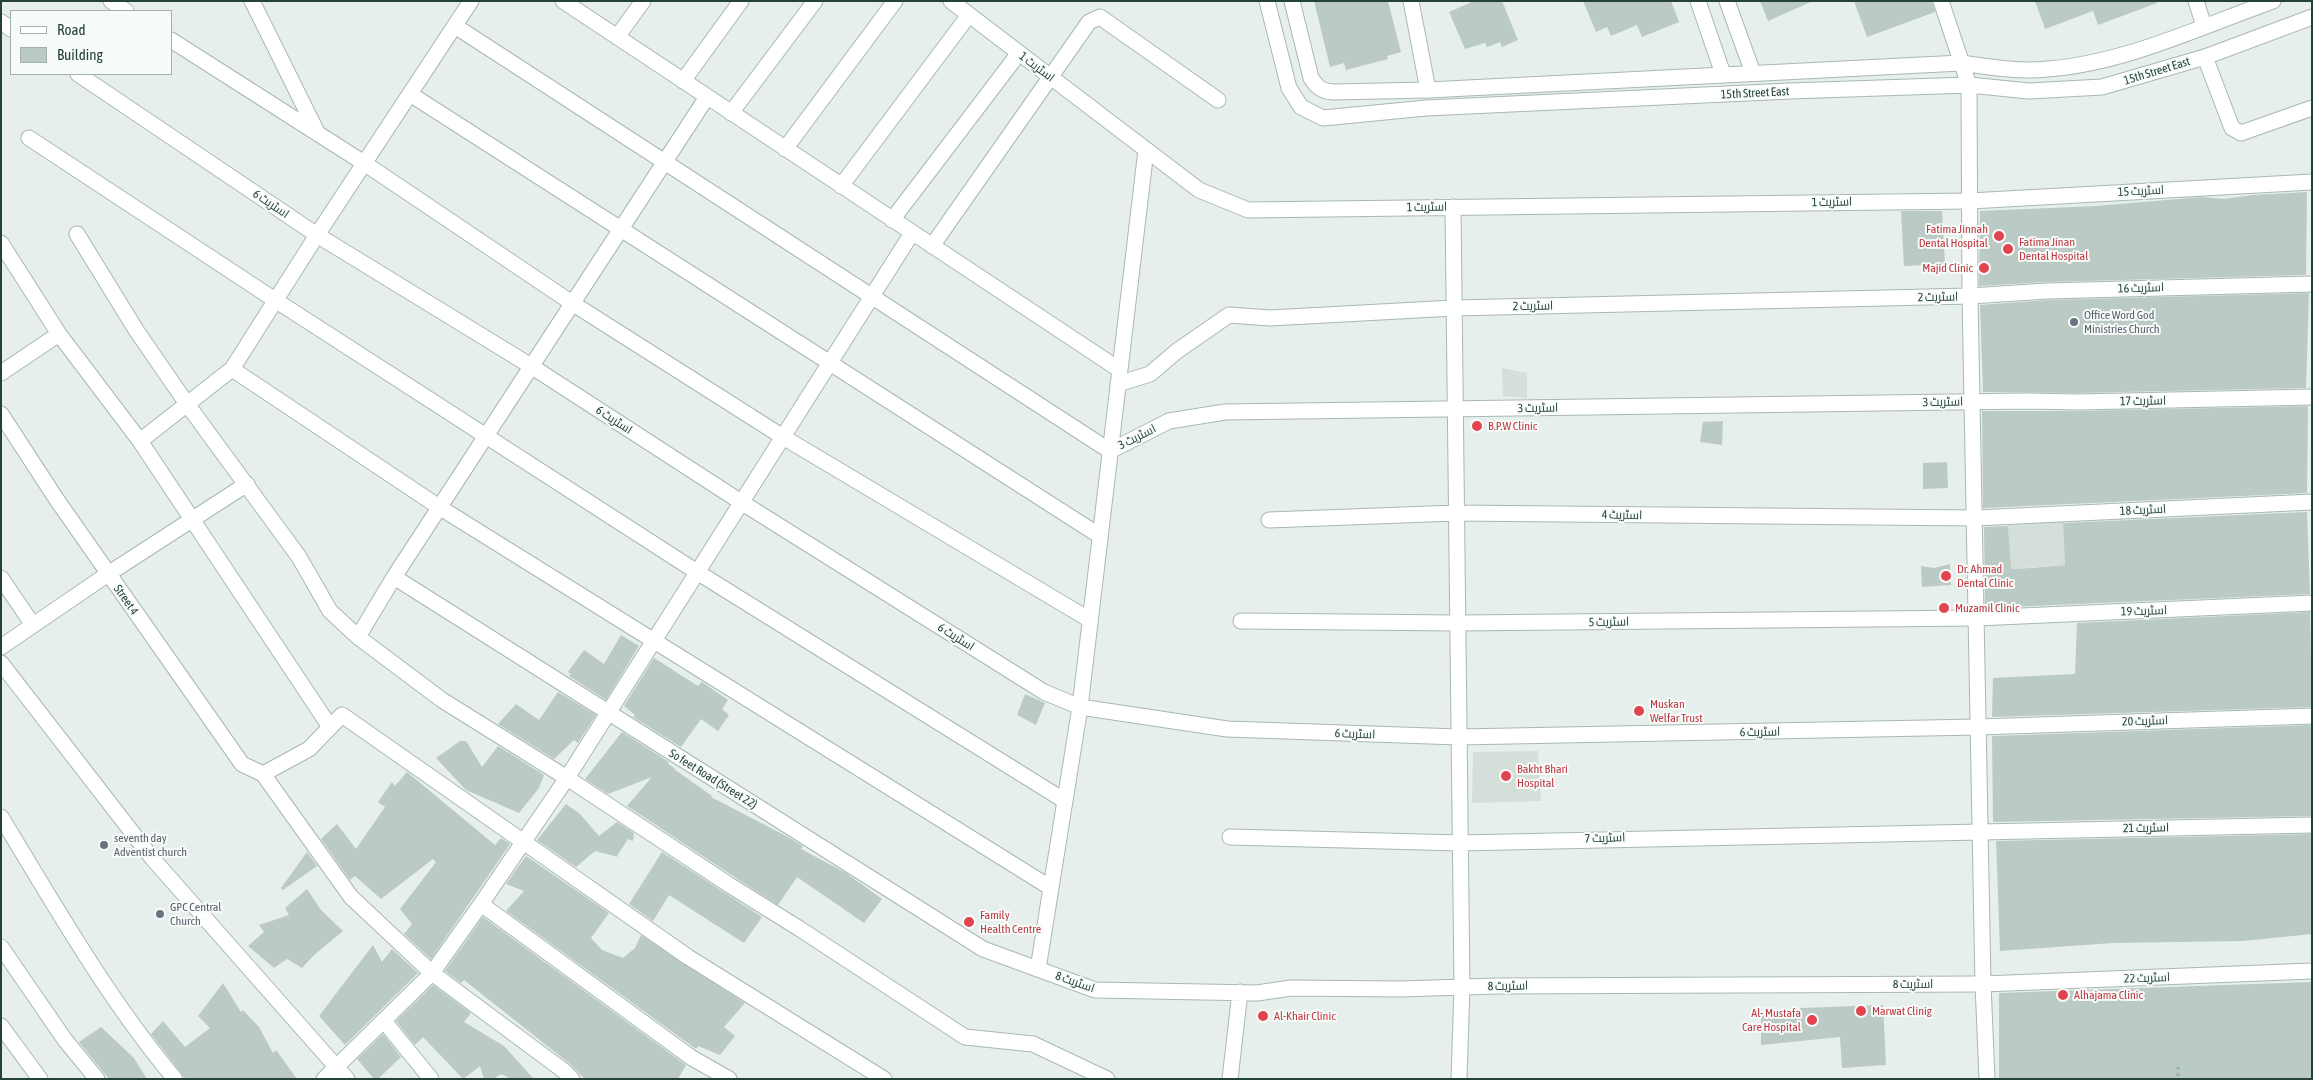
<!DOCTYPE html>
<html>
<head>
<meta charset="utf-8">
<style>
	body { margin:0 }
	#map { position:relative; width:2313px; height:1080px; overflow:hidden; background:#e6efeb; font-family:"Asap Condensed",sans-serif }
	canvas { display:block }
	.frame { position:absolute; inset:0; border:2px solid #24423a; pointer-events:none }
	.legend { position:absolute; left:10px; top:10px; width:162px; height:65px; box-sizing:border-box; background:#f7fbf9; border:1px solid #a3b1ad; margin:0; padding:6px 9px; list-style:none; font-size:15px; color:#24423a }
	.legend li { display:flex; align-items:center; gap:10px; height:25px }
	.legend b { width:25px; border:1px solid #a3b1ad }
</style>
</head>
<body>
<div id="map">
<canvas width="2313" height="1080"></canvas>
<div class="frame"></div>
<ul class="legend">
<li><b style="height:6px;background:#fff"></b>Road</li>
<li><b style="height:14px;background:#bbcac4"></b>Building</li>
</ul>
</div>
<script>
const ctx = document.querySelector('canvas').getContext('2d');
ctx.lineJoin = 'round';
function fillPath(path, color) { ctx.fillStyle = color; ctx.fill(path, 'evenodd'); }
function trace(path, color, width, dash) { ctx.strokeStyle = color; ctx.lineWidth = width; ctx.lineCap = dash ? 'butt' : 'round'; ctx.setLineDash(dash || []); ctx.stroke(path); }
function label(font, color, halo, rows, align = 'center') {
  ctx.font = font + ' "Asap Condensed",Cairo,sans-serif'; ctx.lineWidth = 4; ctx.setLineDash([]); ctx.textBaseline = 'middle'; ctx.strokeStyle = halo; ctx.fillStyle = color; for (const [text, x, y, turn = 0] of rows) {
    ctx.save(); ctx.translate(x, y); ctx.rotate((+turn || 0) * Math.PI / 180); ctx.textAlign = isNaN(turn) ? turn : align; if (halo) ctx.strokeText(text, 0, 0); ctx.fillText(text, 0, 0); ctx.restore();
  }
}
fillPath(new Path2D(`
	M1502,368L1527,373V398L1503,396Z
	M2063,521L2065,565L2010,569L2008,525Z
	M1538,751L1541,801L1472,803L1473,752Z`), '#d4dfda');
fillPath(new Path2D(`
	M1314,1H1388L1401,52L1387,56L1388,59L1346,70L1344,63L1330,67Z
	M1474,1H1502L1518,40L1502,47L1500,42L1487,47L1485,43L1465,49L1449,12Z
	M1583,1H1671L1679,22L1642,37L1637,25L1611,36L1607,27L1596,32Z
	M1760,1H1813L1768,21Z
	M1854,1H1932L1935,12L1867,37Z
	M2035,1H2156L2157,3L2098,25L2093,11L2045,29Z
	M2307,192L2306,275L2047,282L1979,286L1980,211L2096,206L2202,197L2224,199L2253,195Z
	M1901,211H1942L1945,264L1904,266Z
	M2309,293L2306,388L2078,393L1983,392L1980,305L2047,300Z
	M2308,406L2307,493L1983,508L1982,411H2078Z
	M1723,421L1722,445L1700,442L1703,422Z
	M1947,462L1948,488L1923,489V463Z
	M2307,512L2310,594L1985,608L1984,527L2008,526L2011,569L2031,568L2065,565L2063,523Z
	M1950,564L1951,585L1922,587L1921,566L1934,568Z
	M2310,612L2312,707L1992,717L1993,678L2075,674L2077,623Z
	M621,635L639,646L606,700L569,676L571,674L568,672L584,650L604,664Z
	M654,658L698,686L702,682L728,700L722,709L729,715L718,731L701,719L681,747L633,717L635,715L624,706Z
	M558,692L596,715L578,743L574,740L554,759L498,724L516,704L539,720Z
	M1025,694L1045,703L1036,725L1017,715Z
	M2312,725V816L1993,822L1992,736Z
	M622,732L669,762L668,764L676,769H674L712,796L711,797L788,837L803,846L801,849L846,873L882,899L864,923L797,877L778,905L736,878L627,806L652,777L608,794L585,779Z
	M460,741H466L482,767L498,746L544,775L539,788L519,813L466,790L436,758Z
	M407,772L495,845L501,838L510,844L431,959L404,934L412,924L400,909L436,862L433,859L381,899L355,876L350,880L321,839L337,824L356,849L385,807L378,802L392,782L395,786Z
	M566,804L580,814L599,836L617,822L634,833L633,841L628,839L617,856L618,857L595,851L576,867L537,840Z
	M2312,834V934L2243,941L2113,943L2000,951L1996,841Z
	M307,852L317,866L283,890L281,888Z
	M662,852L762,917L744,943L669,895L653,921L629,904Z
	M526,856L609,913L591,938L602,950L623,958L635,948L641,935L745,1003L724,1027L735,1036L720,1055L698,1046L696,1049L506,911L524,891L506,884Z
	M307,889L321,910L343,931L314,955L302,968L287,959L274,968L248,946L264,932L259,925L289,915L285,908Z
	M483,917L686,1065L678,1079H585L570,1064L464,980L461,983L445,971Z
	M373,945L382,962L392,949L418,973L345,1045L319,1016Z
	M2312,982V1079H1999V993Z
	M223,983L241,1012L243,1010L259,1027L273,1053L276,1050L297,1079H186L184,1077L151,1034L163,1021L185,1047L210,1028L198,1016Z
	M433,985L471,1013L464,1022L504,1046L534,1079H511L501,1074L493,1079H484L480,1066L463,1079L423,1037L415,1045L396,1021Z
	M1883,1005L1886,1065L1842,1068L1840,1037L1761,1045V1015L1800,1016V1008Z
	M101,1027L134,1058L147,1079H109L79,1042Z
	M383,1034L401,1057L378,1079H374L357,1059Z`), '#bbcac4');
const minor = new Path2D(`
	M111,1L126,11
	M252,1L318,134
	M563,1L1120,370
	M951,1L1199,190L1248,210L1970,201L2312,182
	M1411,1L1428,90
	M1698,1L1723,74
	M1727,1L1753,73
	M1941,1L1969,85
	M2196,1L2204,26
	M1,22L11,29
	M455,26L1110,451L1169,421L1225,412L2027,401L2078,402L2312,397
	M617,37L643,1
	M171,40L364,163L572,303L783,437L1090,620
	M2205,57L2232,128L2241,133L2312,108
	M78,74L317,235L531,366L741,502L1044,692L1080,707L1227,729L1459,737L1978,727L2312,716
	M683,81L741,1
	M410,94L1100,536
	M731,113L815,1
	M29,138L275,300L697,572L1065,801
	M785,149L895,1
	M841,186L969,15
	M1453,207L1462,987L1459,1079
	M892,220L1019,53
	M77,234L136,330L187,404L299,557L330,611L358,637L442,700L567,778L731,886L800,929L965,1037L1033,1044L1107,1079
	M1,243L59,334L140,441L330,727
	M932,246L1089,22L1100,17L1218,100
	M232,369L439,507L1051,888
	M1,373L59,334
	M1118,384L1150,374L1177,351L1229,315L1270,318L1454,308L1970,296L2047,291L2312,284
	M140,441L232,369L317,235L471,1
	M1269,520L1456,513L1975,518L2312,502
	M394,577L983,949L1095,990L1257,993L1291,988L1400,989L1496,986L1983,984
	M1,578L33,625
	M1241,621L1458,623L1977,618L2312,603
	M358,637L394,577L707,97
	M1,647L108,574L247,484
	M1,663L152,858L347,1079
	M1,817C55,906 108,999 175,1079
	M1230,837L1460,843L2312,825
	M481,904L692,1058L729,1079
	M1,947L65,1040L97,1079
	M1038,969L1080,707L1146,150
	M384,1021L431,1079
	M1,1026L40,1079
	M324,1079L432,973L481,904L567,778L912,233
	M572,1079L564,1071L432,973L351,897L263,774L309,749L342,715L688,957L884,1079
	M1230,1079L1240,992`);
const tertiary = new Path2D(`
	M1267,1L1289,88L1301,107L1323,118L1426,108L1790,91L1969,85L2029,91L2102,87L2205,57L2312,17
	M1292,1L1311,78C1317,87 1321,91 1333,92L1428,90L1961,63C1989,67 2019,72 2048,69C2125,63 2200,27 2273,1
	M1969,85L1970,296L1983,984L1987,1079
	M1,414L57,500L242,764L263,774
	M1983,984L2312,971`);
trace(minor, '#a8b8b2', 17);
trace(tertiary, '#a8b8b2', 17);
trace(new Path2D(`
	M2178,1067V1079`), '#86b3a5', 3, [2.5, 4]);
trace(minor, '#fff', 15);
trace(tertiary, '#fff', 15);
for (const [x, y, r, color] of [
	[1999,236,6,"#e0444e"],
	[2008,249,6,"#e0444e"],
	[1984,268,6,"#e0444e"],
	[2074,322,5,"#6b7280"],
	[1477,426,6,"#e0444e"],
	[1946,576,6,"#e0444e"],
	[1944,608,6,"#e0444e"],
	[1639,711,6,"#e0444e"],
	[1506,776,6,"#e0444e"],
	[104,845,5,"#6b7280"],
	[160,914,5,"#6b7280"],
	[969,922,6,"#e0444e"],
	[2063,995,6,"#e0444e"],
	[1861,1011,6,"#e0444e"],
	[1263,1016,6,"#e0444e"],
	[1812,1020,6,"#e0444e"]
]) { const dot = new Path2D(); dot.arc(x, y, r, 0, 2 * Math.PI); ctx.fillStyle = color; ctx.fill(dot); trace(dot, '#f7fbf9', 2); }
label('12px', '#24423a', '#f7fbf9', [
	["اسٹریٹ 1",1037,67,37],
	["15th Street East",2157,71,-17],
	["15th Street East",1755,93,-3],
	["اسٹریٹ 15",2141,191,-3],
	["اسٹریٹ 1",1832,202,-1],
	["اسٹریٹ 6",271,204,34],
	["اسٹریٹ 1",1427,207,-1],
	["اسٹریٹ 16",2141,288,-2],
	["اسٹریٹ 2",1938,297,-1],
	["اسٹریٹ 2",1533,306,-1],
	["اسٹریٹ 17",2143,401,-1],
	["اسٹریٹ 3",1943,402,-1],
	["اسٹریٹ 3",1538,408,-1],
	["اسٹریٹ 6",614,420,33],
	["اسٹریٹ 3",1137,437,-27],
	["اسٹریٹ 18",2143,510,-3],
	["اسٹریٹ 4",1622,515,1],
	["Street 4",126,600,55],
	["اسٹریٹ 19",2144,611,-2],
	["اسٹریٹ 5",1609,622,-1],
	["اسٹریٹ 6",956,637,32],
	["اسٹریٹ 20",2145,721,-2],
	["اسٹریٹ 6",1760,732,-1],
	["اسٹریٹ 6",1355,734,2],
	["So feet Road (Street 22)",713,779,32],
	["اسٹریٹ 21",2146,828,-1],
	["اسٹریٹ 7",1605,838,-2],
	["اسٹریٹ 22",2147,978,-2],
	["اسٹریٹ 8",1075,982,19],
	["اسٹریٹ 8",1913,984],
	["اسٹریٹ 8",1508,986,-1]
]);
label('12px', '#be3a42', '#f7fbf9', [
	["Fatima Jinnah",1988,229,"right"],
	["Dental Hospital",1988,243,"right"],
	["Fatima Jinan",2019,242],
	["Dental Hospital",2019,256],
	["Majid Clinic",1973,268,"right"],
	["B.P.W Clinic",1488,426],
	["Dr. Ahmad",1957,569],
	["Dental Clinic",1957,583],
	["Muzamil Clinic",1955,608],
	["Muskan",1650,704],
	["Welfar Trust",1650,718],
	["Bakht Bhari",1517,769],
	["Hospital",1517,783],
	["Family",980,915],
	["Health Centre",980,929],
	["Alhajama Clinic",2074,995],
	["Marwat Clinig",1872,1011],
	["Al- Mustafa",1801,1013,"right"],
	["Care Hospital",1801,1027,"right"],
	["Al-Khair Clinic",1274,1016]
], 'left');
label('12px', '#5b616d', '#f7fbf9', [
	["Office Word God",2084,315],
	["Ministries Church",2084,329],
	["seventh day",114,838],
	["Adventist church",114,852],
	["GPC Central",170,907],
	["Church",170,921]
], 'left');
</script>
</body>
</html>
